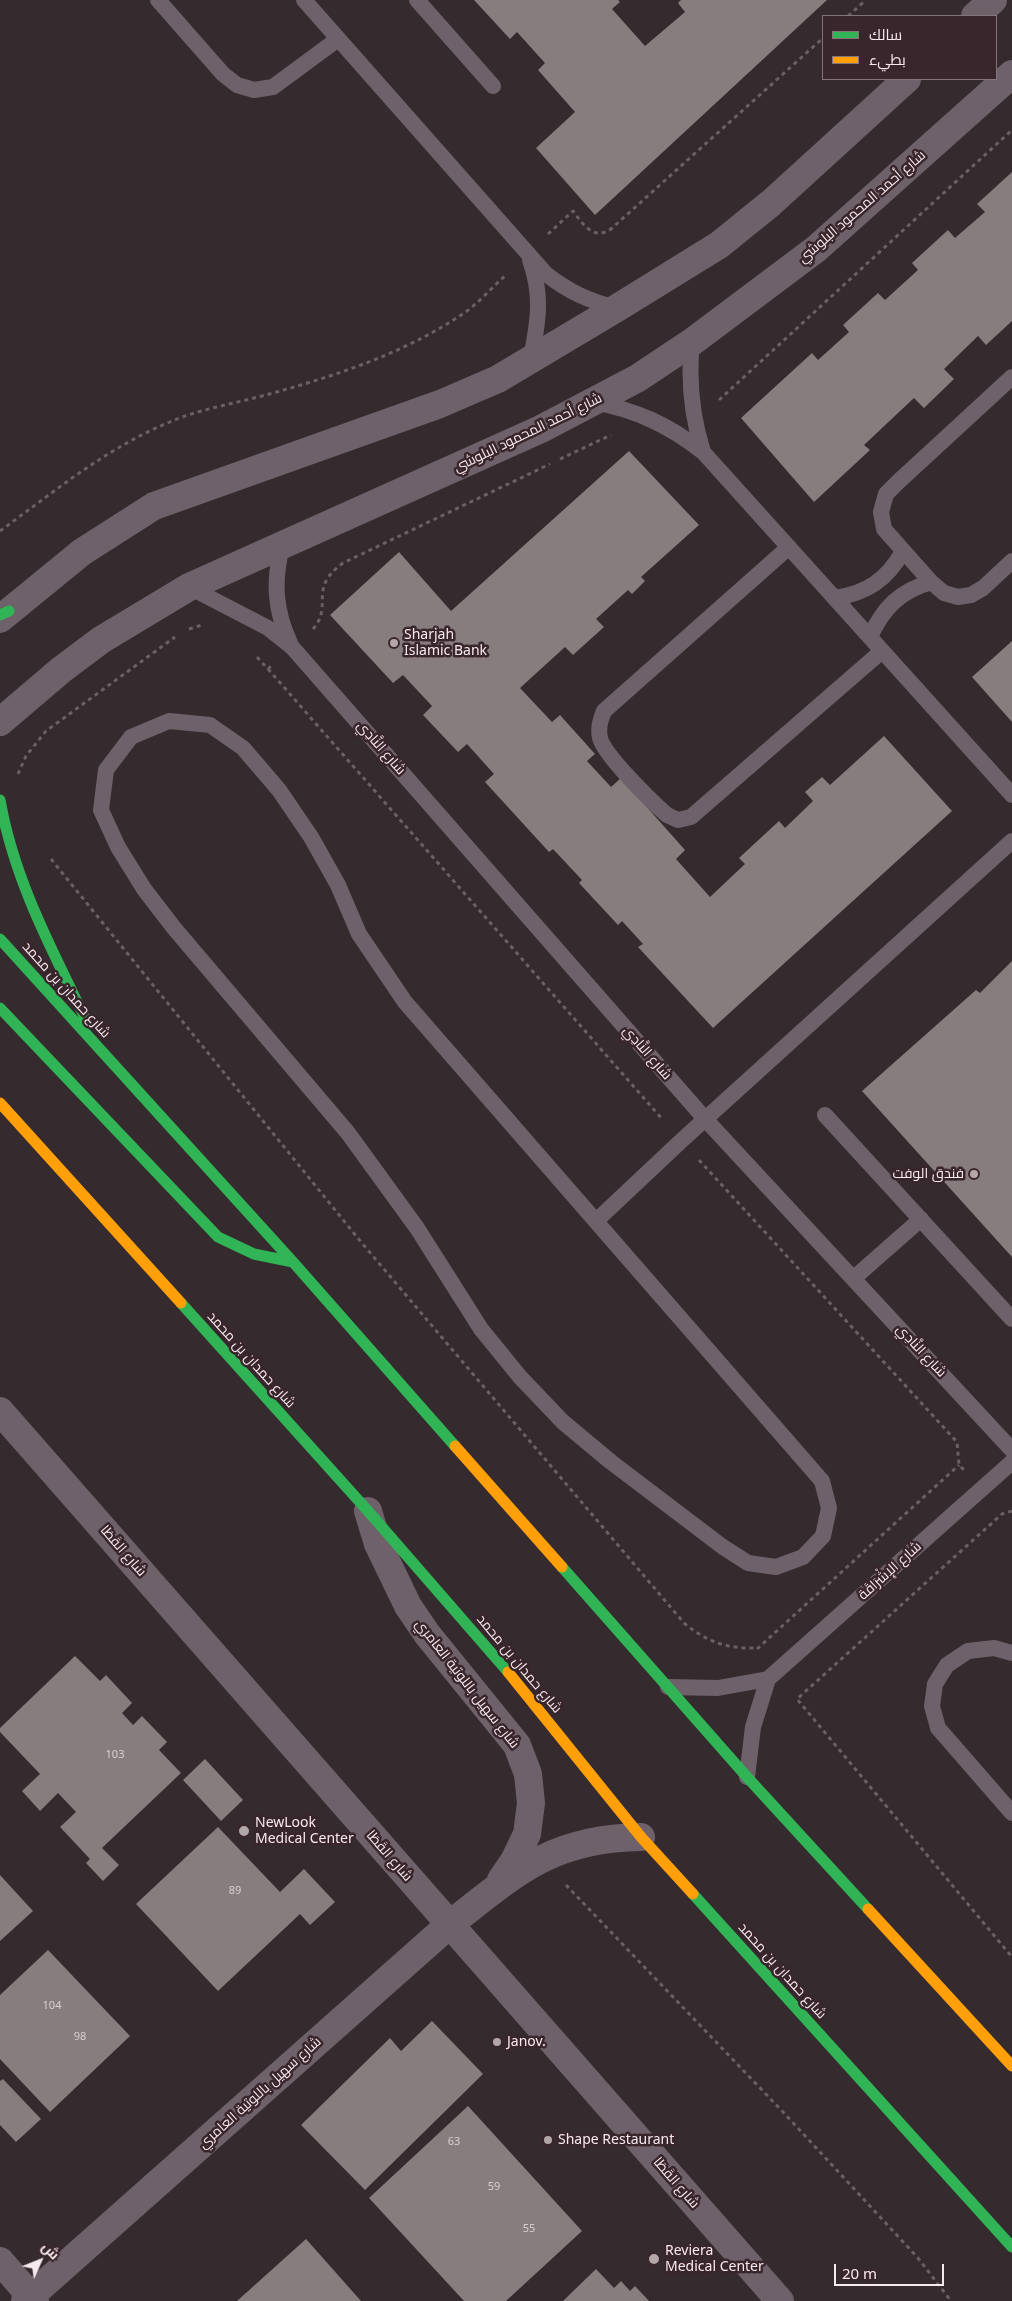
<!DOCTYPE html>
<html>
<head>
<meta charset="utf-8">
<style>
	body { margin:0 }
	#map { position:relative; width:1012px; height:2301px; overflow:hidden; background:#352a2d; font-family:"Noto Sans",Cairo,sans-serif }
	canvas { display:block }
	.legend { position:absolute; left:822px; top:15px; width:175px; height:65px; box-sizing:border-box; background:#39262c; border:1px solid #85747a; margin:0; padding:6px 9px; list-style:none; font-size:15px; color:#f7eaee }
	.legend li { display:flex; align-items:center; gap:10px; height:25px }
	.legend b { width:25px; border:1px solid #85747a }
	.north { position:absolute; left:15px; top:2236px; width:50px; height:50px; -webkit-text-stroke:4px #39262c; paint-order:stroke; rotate:46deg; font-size:14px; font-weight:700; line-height:20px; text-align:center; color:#f7eaee }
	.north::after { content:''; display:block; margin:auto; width:18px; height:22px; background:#f7eaee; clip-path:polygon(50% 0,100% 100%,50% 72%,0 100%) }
	.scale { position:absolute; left:834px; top:2264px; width:110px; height:22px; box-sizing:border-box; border:2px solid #f7eaee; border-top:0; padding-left:6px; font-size:15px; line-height:18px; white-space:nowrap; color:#f7eaee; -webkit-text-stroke:4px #39262c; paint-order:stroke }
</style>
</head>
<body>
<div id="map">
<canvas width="1012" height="2301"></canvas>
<ul class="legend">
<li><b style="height:6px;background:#30b455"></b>سالك</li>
<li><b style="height:6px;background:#ff9f0a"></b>بطيء</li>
</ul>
<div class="north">ش</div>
<div class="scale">20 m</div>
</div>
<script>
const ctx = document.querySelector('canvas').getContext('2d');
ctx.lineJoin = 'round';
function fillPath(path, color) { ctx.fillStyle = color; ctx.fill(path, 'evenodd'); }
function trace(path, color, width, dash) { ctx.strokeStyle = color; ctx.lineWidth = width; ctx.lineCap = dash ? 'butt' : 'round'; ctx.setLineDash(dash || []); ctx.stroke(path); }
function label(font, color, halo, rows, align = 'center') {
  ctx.font = font + ' "Noto Sans",Cairo,sans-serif'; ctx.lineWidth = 5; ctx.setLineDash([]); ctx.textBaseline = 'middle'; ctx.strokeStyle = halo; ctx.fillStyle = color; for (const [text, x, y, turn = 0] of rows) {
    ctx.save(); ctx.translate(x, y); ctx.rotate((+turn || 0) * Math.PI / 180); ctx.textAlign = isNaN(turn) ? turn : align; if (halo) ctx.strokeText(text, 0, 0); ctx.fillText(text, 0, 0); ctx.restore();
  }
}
fillPath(new Path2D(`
	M474,0H618L620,2L612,9L645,46L685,12L678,3L681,0H827L595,215L536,148L575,112L538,70L545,63L517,32L510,39Z
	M1012,172V321L986,345L978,336L944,369L954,379L924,408L914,398L864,445L870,450L814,502L741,418L812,353L818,360L849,332L843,325L878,293L885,300L918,270L912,263L948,230L955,238L985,212L977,204Z
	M629,451L699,525L641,577L645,581L632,594L628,590L596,619L604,627L573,655L565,647L520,688L552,722L560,715L595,754L587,761L611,787L621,778L685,850L676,859L710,897L745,864L739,858L779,821L785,828L813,801L805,792L822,777L830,785L884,736L952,811L713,1028L638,947L643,944L622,921L618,925L579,883L582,880L553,849L549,852L485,782L494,774L467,744L458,752L423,715L432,706L403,675L393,683L330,615L399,552L451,611Z
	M1012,641V722L972,677Z
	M1012,961V1257L862,1091L976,990L980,993Z
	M75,1656L100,1681L106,1675L132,1703L122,1713L133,1725L142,1716L167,1742L159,1750L181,1773L102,1848L119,1865L103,1881L86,1863L90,1859L60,1827L76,1812L58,1793L40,1811L22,1791L40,1774L0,1732V1728Z
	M205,1759L243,1800L221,1821L183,1780Z
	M218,1827L280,1892L304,1869L335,1902L310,1925L300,1914L218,1991L136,1904Z
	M0,1875L33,1911L0,1941Z
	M48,1950L130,2036L50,2112L0,2059V1995Z
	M432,2021L483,2074L365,2190L301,2125L390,2038L401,2051Z
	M3,2079L41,2119L16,2142L0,2125V2081Z
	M468,2106L582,2231L506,2301H464L369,2198Z
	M306,2239L361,2301H237Z
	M596,2269L614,2288L621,2281L630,2291L635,2286L649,2301H563Z`), '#877c7e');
trace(new Path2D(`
	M848,16L866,0
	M548,234L573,211C583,224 593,241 611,229L823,38
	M719,400L1012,130
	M560,459L611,435
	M0,531C55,491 108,447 172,421C201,409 232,404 262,396C332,377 404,354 464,313C479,303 492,287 506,275
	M189,629L202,625
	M313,629C334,605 307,589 343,563L550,464
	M257,657L268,669L271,666
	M268,669L663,1120
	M18,774L26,756L46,731L175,637
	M51,859L361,1242L684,1623C707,1642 727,1649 757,1648
	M699,1160L957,1442L959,1465L964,1470
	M1012,1511L1002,1514L797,1699L1012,1957
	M757,1649L959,1465
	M566,1885L783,2112L918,2258L951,2301`), '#6b6065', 3, [4, 4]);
trace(new Path2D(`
	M158,0L223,74L237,85L254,90L273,87L338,39
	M304,0L546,274C569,292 589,301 617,308
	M417,0L493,86
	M530,260C543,296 538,322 531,359
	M692,342C688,380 691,414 703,452
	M1012,377L898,482L886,494L881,512L884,529L931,582L944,593L958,597L971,595L983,588L1012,561
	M593,402C636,410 669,425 703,452L1012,795
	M282,547C273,581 275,611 290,643
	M789,547L604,711C600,721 598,728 600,738C604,755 652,802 667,815L678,820L691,817L882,651
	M189,587L268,628L292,647L706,1120L1012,1450
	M835,598C867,593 887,580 903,551
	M870,637C883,608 900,591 931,582
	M169,721L210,725L243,748L279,790L311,837L338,885L359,934L405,1002L822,1481L829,1508L823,1536L803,1557L776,1567L748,1563L723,1547L611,1462L563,1422L520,1377L481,1329L417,1228L348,1133L174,928L144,889L118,847L101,810L106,770L131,737Z
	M825,1115L1012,1319
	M596,1221L681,1141L1012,841
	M854,1278L921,1219
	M1012,1653L994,1648L968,1651L947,1665L935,1684L932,1706L938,1728L1012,1813
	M668,1687L718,1688L768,1679L1012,1462
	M747,1777L753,1727L768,1679`), '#6f6169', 16);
trace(new Path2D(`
	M975,16L993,0
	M0,619L82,552L154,506L440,404L498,379L617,308L719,245L771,203L907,79
	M0,722L61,670L101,640L189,587L541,429L638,378L692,342L816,249L1012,74
	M0,1411L780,2301
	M368,1511L378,1544L408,1606L427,1634L517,1745L528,1774L531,1803L527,1834L514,1861L501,1880
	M0,2261L35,2301
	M25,2301L449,1925C515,1873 552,1838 641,1837`), '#6f6169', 28);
trace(new Path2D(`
	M0,615L9,611
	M0,800C14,880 52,950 87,1022
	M0,939L293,1262L455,1446
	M0,1008L218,1237L254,1254L293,1262
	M181,1303L368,1511L508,1672
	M562,1567L747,1777L868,1909
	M693,1894L1012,2247`), '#30b455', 11);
trace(new Path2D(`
	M0,1103L181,1303
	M455,1446L562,1567
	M508,1672L641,1837L693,1894
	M868,1909L1012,2066`), '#ff9f0a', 11);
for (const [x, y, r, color] of [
	[394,643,5,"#b3a7aa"],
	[974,1174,5,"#b3a7aa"],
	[244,1831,6,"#b3a7aa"],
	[497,2042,5,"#b3a7aa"],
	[548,2140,5,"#b3a7aa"],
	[654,2259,6,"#b3a7aa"]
]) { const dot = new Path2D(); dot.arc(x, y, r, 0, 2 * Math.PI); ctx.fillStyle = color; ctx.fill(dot); trace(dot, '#39262c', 2); }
label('11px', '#dbced2', null, [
	["103",115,1755],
	["89",235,1891],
	["104",52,2006],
	["98",80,2037],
	["63",454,2142],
	["59",494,2187],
	["55",529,2229]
]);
label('14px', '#f7eaee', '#39262c', [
	["شارع أحمد المحمود البلوشي",862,207,-41],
	["شارع أحمد المحمود البلوشي",528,433,-26],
	["شارع النَّادِي",381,748,49],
	["شارع حمدان بن محمد",66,990,48],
	["شارع النَّادِي",647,1053,49],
	["شارع النَّادِي",921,1351,47],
	["شارع حمدان بن محمد",251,1360,48],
	["شارع القَطَا",123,1551,49],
	["شارع الإِشْرَاقَة",890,1571,-42],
	["شارع حمدان بن محمد",519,1664,50],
	["شارع سهيل باللوتية العامري",467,1684,52],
	["شارع القَطَا",389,1856,49],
	["شارع حمدان بن محمد",782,1971,48],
	["شارع سهيل باللوتية العامري",260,2093,-42],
	["شارع القَطَا",676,2183,49]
]);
label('14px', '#f7eaee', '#39262c', [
	["Sharjah",404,635],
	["Islamic Bank",404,651],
	["فندق الوفت",964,1174,"right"],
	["NewLook",255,1823],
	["Medical Center",255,1839],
	["Janov.",507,2042],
	["Shape Restaurant",558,2140],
	["Reviera",665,2251],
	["Medical Center",665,2267]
], 'left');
</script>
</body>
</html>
